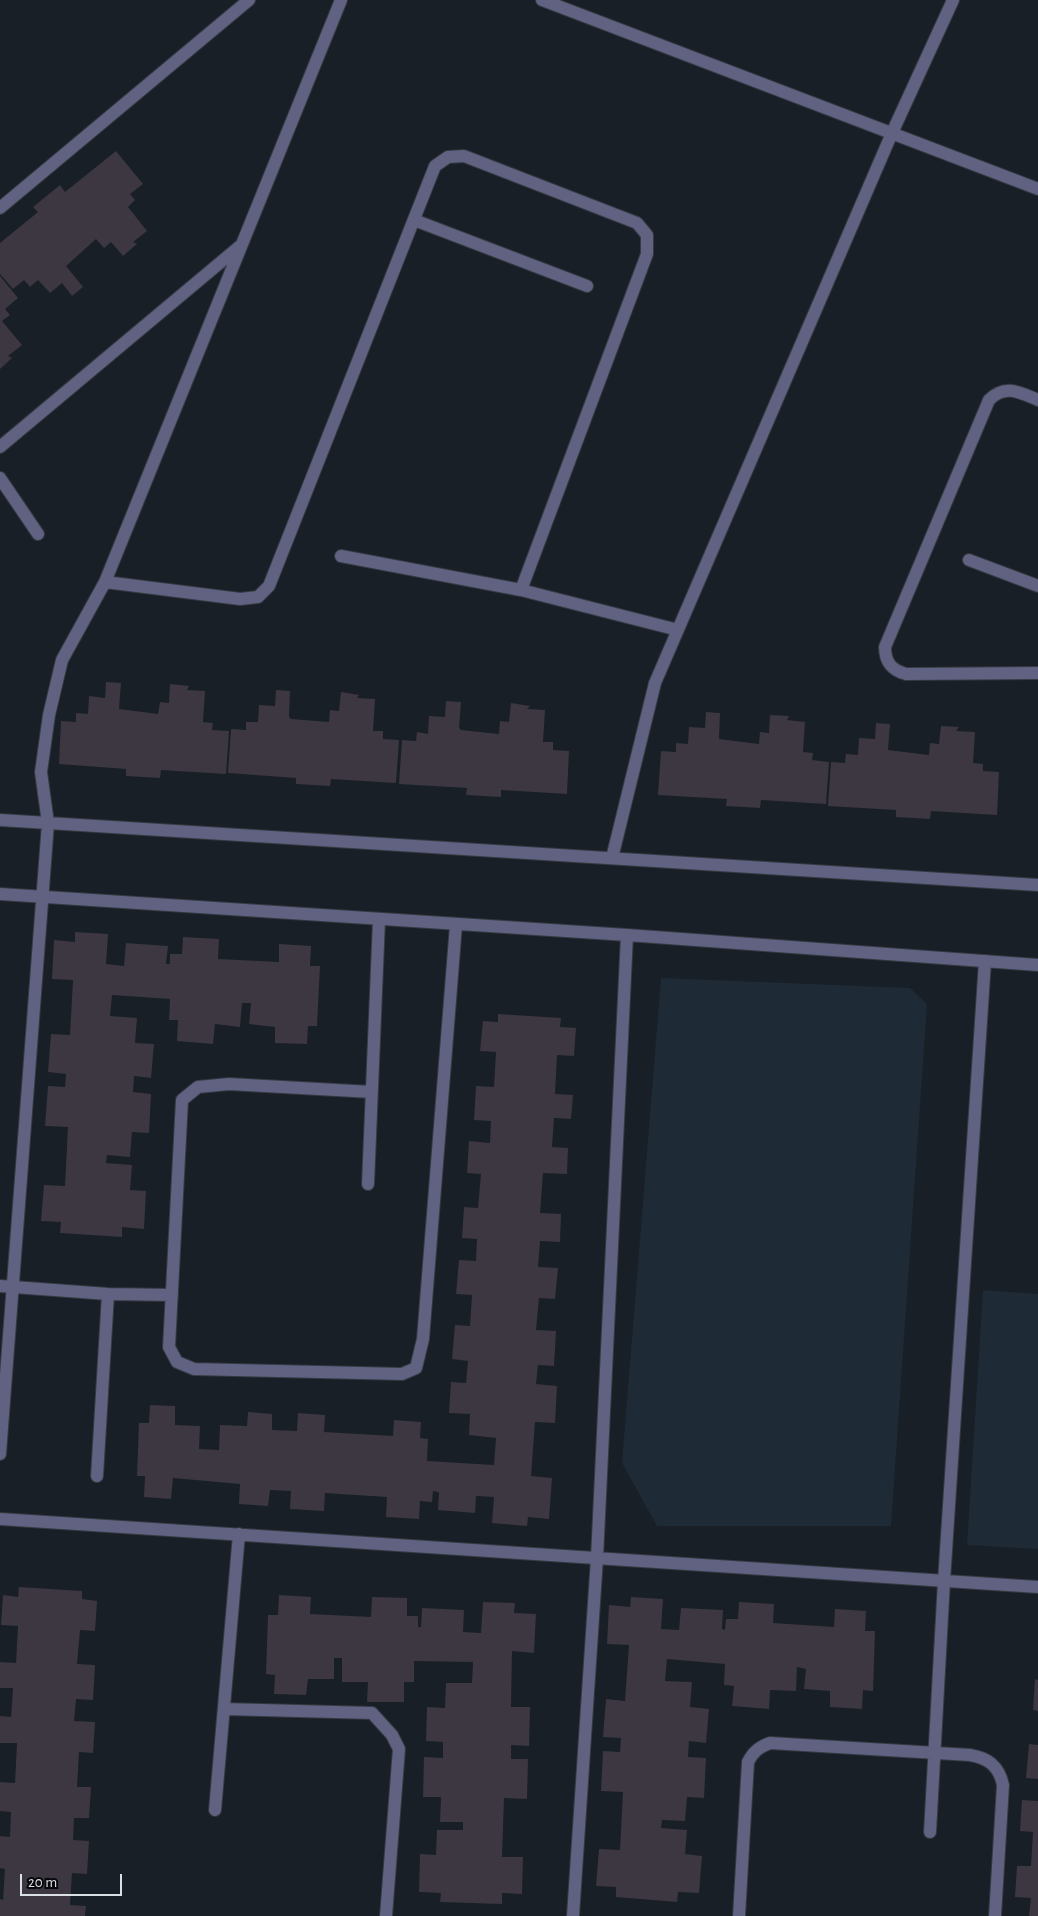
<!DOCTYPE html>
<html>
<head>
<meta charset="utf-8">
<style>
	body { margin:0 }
	#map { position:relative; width:1038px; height:1916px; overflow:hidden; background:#181f26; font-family:"Alegreya Sans",sans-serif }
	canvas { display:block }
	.scale { position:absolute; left:20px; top:1874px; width:102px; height:22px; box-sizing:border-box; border:2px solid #dbe0e5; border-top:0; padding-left:6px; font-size:15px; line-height:18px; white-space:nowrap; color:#dbe0e5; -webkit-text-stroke:4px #06080b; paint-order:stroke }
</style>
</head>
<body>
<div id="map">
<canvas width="1038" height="1916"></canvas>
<div class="scale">20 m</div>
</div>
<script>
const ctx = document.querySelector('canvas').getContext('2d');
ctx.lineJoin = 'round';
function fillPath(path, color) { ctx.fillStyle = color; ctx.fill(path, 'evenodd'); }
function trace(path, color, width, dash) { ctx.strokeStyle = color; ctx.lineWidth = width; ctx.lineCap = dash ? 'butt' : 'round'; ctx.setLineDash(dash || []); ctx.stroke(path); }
fillPath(new Path2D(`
	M661,978L910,988L927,1004L891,1526H657L622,1463Z
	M983,1290L1038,1294V1549L967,1545Z`), '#1e2a36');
fillPath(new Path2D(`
	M116,151L143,184L130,194L135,200L128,207L147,231L133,242L137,244L123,256L111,242L104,248L96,239L66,266L83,287L72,296L62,283L50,293L38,280L30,287L24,280L13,289L0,274V243L38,212L33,207L60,185L65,192Z
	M0,276L18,298L5,309L10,315L2,321L22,345L8,356L12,358L0,369Z
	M106,682L121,683L119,709L158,714L160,702L169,703L170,684L189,686L187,690L205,691L203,722L213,723L212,730L229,731L226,774L161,770L160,778L126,776V769L59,764L61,721L76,722V713L88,714L89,696L105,698Z
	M276,690L290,691L289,717L291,719L329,722L330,710L339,711L341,692L359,695L357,698L375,699L373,731H383V739L399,740L396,783L331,779L330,786L296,784V778L228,773L231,729L246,730V722H258L259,705L275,706Z
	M446,701L461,702L459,728L461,730L499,734L500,721L509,722L511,703L530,706L527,709L545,710L543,742H553V750L569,751L567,794L501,790V797L466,795L467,788L399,784L402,740L416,741L417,732L428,734L429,716L445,717Z
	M706,712L720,713L719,739L759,744L760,732L769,733L770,715L789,716L787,720L805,722L803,752L813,753L812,760L829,762L826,804L761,800L760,808L726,806L727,799L658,795L661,751L676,752V743L688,744L689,727L705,728Z
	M876,723L890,724L888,750L929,755L930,743L939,744L941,726L959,727L956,731L975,732L973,763L983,764V771L999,772L997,815L931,811L930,819L896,817V810L828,806L831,762L845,763L846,754L858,755L859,738L875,739Z
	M75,932L108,934L106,964L124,966L126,943L168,946L166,964H170V954H182L183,937L219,939L218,959L279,962V944L311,946L310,966H320L317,1026H308L307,1044L275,1043V1027L249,1024L251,1003H242L240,1027L215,1024L213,1044L177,1041L178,1020H169L170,999L112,995L110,1016L137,1018L135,1043L154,1044L151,1078L134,1076L133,1092L151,1094L149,1133L132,1132L130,1157L107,1155L106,1163L132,1165L130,1190L146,1191L144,1229L122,1227V1237L60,1233L61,1222L41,1221L44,1185L65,1186L68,1127L45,1126L48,1086L65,1087L66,1074L48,1072L51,1034L70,1035L73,980L52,979L54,940L75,942Z
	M498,1014L561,1018L560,1027L576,1028L574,1056L557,1055L555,1094L573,1095L571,1119L554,1118L552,1147L568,1148L567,1174L543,1173L540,1213L561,1214L560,1242L540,1241L538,1267L558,1268L555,1299L539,1298L536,1330L556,1331L554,1366L538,1365L536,1384L557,1386L555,1423L535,1422L531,1476L552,1478L549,1519L528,1517L527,1526L492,1523L494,1497L476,1496L475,1513L438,1510L439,1492L433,1491L432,1502L420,1501L419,1519L386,1517L387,1497L325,1493L324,1511L290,1509L291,1491L270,1490L268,1506L239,1504L240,1484L173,1478L171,1499L144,1497L145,1476H137L139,1423H149L150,1405L175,1406V1425L200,1426L199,1449L219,1450L220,1425L247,1426L248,1412L272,1414V1430L297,1431L298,1413L325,1415L324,1432L393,1436L394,1420L421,1422L420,1438L428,1439L427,1461L494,1465L496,1438L469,1435L470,1414L449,1413L451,1382L466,1383L468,1361L452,1359L455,1325L470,1326L472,1295L456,1294L459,1260L476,1261L477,1239L462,1238L464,1207L478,1208L481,1174L467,1173L469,1141L490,1143L491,1121L474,1120L476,1086L494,1087L496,1052L480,1051L483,1021L498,1022Z
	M19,1587L82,1591V1599L97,1601L95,1631L80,1630L77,1664L95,1665L93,1700L76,1699L74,1721L95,1722L93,1753L79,1752L77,1787H91L89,1818H74L73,1840L89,1841L87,1874L72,1873L70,1905L86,1906L85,1916H0V1899L3,1900L5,1869L0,1868V1836L10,1837L11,1812L0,1811V1782L15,1783L17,1743H0V1716L11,1717L13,1688H0V1662L16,1663L18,1626L1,1625L3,1595L18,1597Z
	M279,1595L311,1597L310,1614L371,1617L372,1597L407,1598V1616H418V1627H421L422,1608L464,1610L463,1632L481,1633L483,1602L515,1603L514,1613L536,1614L534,1653L512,1651L511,1707H530L529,1746L511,1745V1759H528L527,1799L504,1798L502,1857H523L522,1894L502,1893V1904L440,1902L441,1893L419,1892L420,1854L436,1855L437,1830H463V1822H440L441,1797H423L424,1757L443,1758V1742L426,1741L427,1707L445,1708L446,1683H472L473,1662L414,1661V1682H404V1702H367L368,1682H342V1658H334V1679H308L306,1695L274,1694L275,1675L266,1674L268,1615H278Z
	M631,1597L663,1599L661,1629L679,1630L681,1608L723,1610L722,1629L725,1630L726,1619H738L739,1602L774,1604L773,1623L834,1627L835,1609L866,1611L865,1631H875L873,1691L863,1690L862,1709L830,1707V1691L804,1689L806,1669L797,1667L796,1691L770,1690L769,1709L732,1706L734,1686L724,1685L725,1664L667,1659L665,1681L692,1682L690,1707L709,1709L706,1743L689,1741L688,1757L706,1758L704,1798L687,1797L685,1821L662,1820L661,1828L687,1830L685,1854L702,1856L699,1893L678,1892L677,1902L616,1897V1887L596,1886L599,1849L620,1850L623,1792L601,1791L603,1751L620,1752L621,1738L603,1737L606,1699L625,1701L629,1645L607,1644L609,1605L630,1607Z
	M1035,1679L1038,1680V1711L1033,1710Z
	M1029,1744L1038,1745V1779L1026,1778Z
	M1022,1800L1038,1801V1916H1029L1031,1898L1015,1897L1017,1866H1031L1033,1832L1020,1831Z`), '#3c3741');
const minor = new Path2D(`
	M542,0L1038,189
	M0,208L249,0
	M414,220L587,286
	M1038,400C1019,392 1005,384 989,400L885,647C885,662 891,670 906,674L1038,673
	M0,447L240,246
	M0,478L38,534
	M341,556L521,590L678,630
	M969,560L1038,586
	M105,582L240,599L258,597L269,586L435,166L448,157L464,156L637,223L647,235V254L521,590
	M0,820L1038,885
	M612,858L655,683L892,133L953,0
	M0,894L627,935L1038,965
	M372,1092L229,1084L198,1087L182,1100L169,1347L177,1362L194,1369L402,1374L416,1368L423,1339L456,925
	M368,1184L379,920
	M0,1286L108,1294L172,1295
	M0,1454L48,823L41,772L49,715L62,660L105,582L341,0
	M97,1476L108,1294
	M0,1519L1038,1587
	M224,1709L372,1713L392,1735L399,1749L386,1916
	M215,1810L239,1534
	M930,1832L944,1581L985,961
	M573,1916L597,1558L627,935
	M739,1916L748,1762C753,1752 759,1747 770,1743L970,1755C988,1758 999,1766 1003,1785L995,1916`);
trace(minor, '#333a41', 14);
trace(minor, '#616182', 12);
</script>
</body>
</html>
